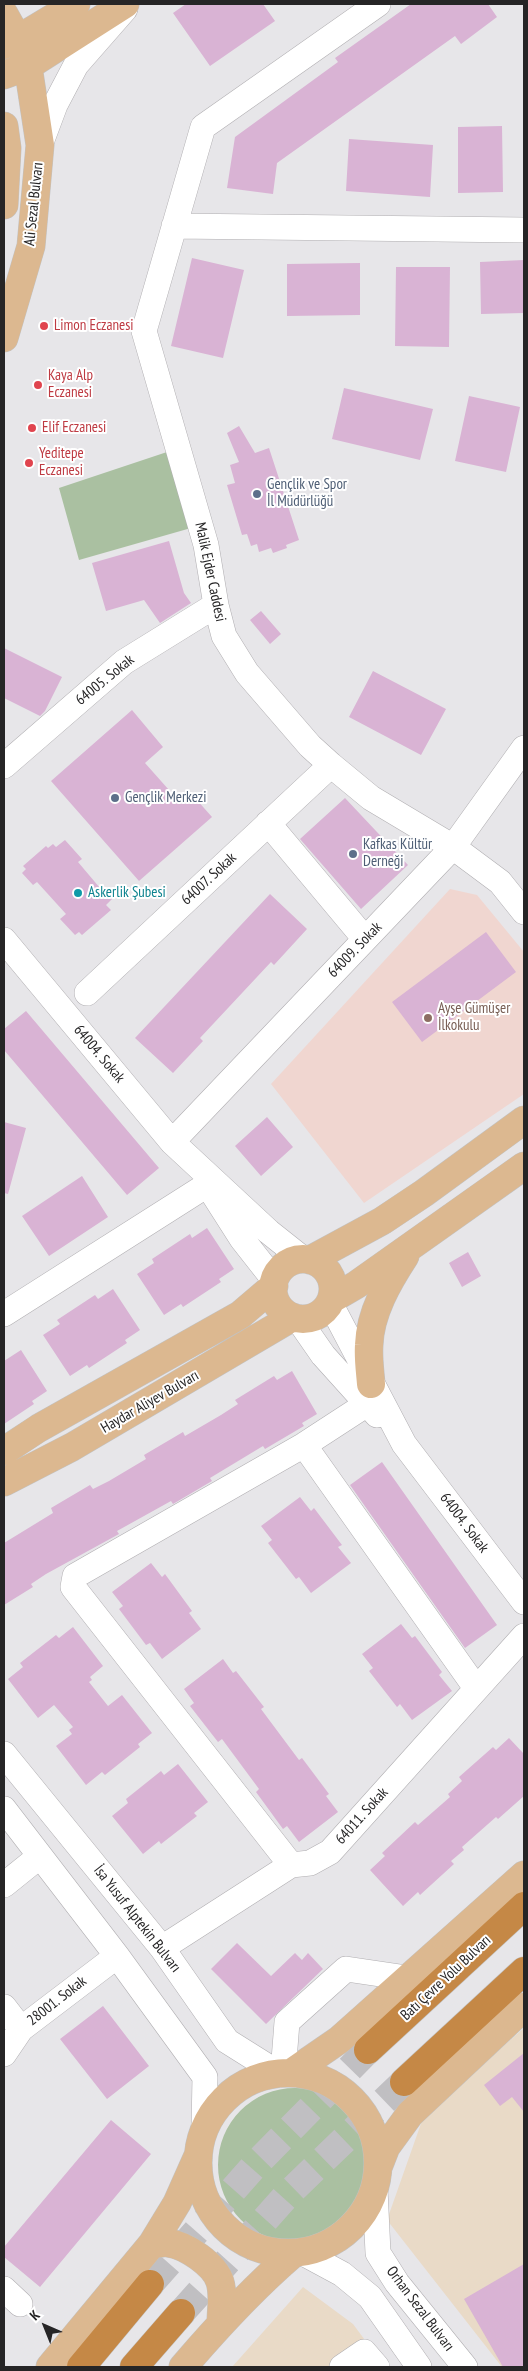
<!DOCTYPE html>
<html>
<head>
<meta charset="utf-8">
<style>
	body { margin:0 }
	#map { position:relative; width:528px; height:2371px; overflow:hidden; background:#e7e6e9; font-family:"PT Sans Narrow",sans-serif }
	canvas { display:block }
	.frame { position:absolute; inset:0; border:5px solid #262526; pointer-events:none }
	.north { position:absolute; left:20px; top:2301px; width:50px; height:50px; -webkit-text-stroke:4px #fff; paint-order:stroke; rotate:316deg; font-size:14px; font-weight:700; line-height:20px; text-align:center; color:#262526 }
	.north::after { content:''; display:block; margin:auto; width:18px; height:22px; background:#262526; clip-path:polygon(50% 0,100% 100%,50% 72%,0 100%) }
</style>
</head>
<body>
<div id="map">
<canvas width="528" height="2371"></canvas>
<div class="frame"></div>
<div class="north">K</div>
</div>
<script>
const ctx = document.querySelector('canvas').getContext('2d');
ctx.lineJoin = 'round';
function fillPath(path, color) { ctx.fillStyle = color; ctx.fill(path, 'evenodd'); }
function trace(path, color, width, dash) { ctx.strokeStyle = color; ctx.lineWidth = width; ctx.lineCap = dash ? 'butt' : 'round'; ctx.setLineDash(dash || []); ctx.stroke(path); }
function label(font, color, halo, rows, align = 'center') {
  ctx.font = font + ' "PT Sans Narrow",sans-serif'; ctx.lineWidth = 4; ctx.setLineDash([]); ctx.textBaseline = 'middle'; ctx.strokeStyle = halo; ctx.fillStyle = color; for (const [text, x, y, turn = 0] of rows) {
    ctx.save(); ctx.translate(x, y); ctx.rotate((+turn || 0) * Math.PI / 180); ctx.textAlign = isNaN(turn) ? turn : align; if (halo) ctx.strokeText(text, 0, 0); ctx.fillText(text, 0, 0); ctx.restore();
  }
}
fillPath(new Path2D(`
	M524,2028V2367H502L387,2220L424,2115Z
	M303,2287L353,2324L385,2367H232Z`), '#e9dac7');
fillPath(new Path2D(`
	M450,889L477,895L524,952V1094L364,1203L271,1084Z`), '#f0d6d0');
fillPath(new Path2D(`
	M167,452L191,528L79,560L59,488Z
	M218 2165a77 77 0 1 1 154 0a77 77 0 1 1-154 0Z`), '#aac0a1');
fillPath(new Path2D(`
	M186,4H263L275,21L210,66L173,13Z
	M411,4H488L497,17L461,44L455,36L277,163L273,194L227,188L235,137L338,62L335,58Z
	M502,126L503,192L458,193V127Z
	M349,139L433,145L430,197L346,191Z
	M192,258L244,270L223,358L171,346Z
	M524,260V313L481,314L480,262Z
	M360,263V315L287,316V264Z
	M396,267H450L449,347L395,346Z
	M344,388L433,409L420,460L332,439Z
	M469,396L520,407L506,472L455,461Z
	M239,426L255,453L269,448L299,540L286,545L287,548L273,553L271,548L259,552L257,544L251,546L247,534L242,535L227,485L235,483L230,465L239,462L227,433Z
	M169,541L184,593L191,603L160,623L144,600L106,611L92,563Z
	M261,611L281,634L270,644L250,620Z
	M4,648L62,677L45,711L40,716L4,698Z
	M373,671L446,709L421,755L349,717Z
	M132,710L163,747L145,763L177,799L188,790L212,817L139,881L51,781Z
	M345,798L408,865L361,909L300,839Z
	M65,840L82,859L78,862L100,888L102,885L113,898L106,905L111,910L82,935L79,932L75,935L60,919L66,914L37,882L33,885L22,873L26,869L23,866L46,846L48,848L53,844L56,847Z
	M270,894L307,929L274,965L271,962L200,1038L203,1041L173,1073L135,1038Z
	M486,932L516,972L422,1042L392,1002Z
	M26,1011L159,1168L127,1195L4,1050V1029Z
	M267,1117L293,1147L261,1176L235,1146Z
	M4,1122L26,1128L8,1194L4,1193Z
	M82,1176L108,1217L49,1256L22,1216Z
	M207,1228L234,1269L219,1279L221,1282L183,1307L181,1304L164,1315L137,1274L154,1263L152,1259L190,1234L192,1238Z
	M468,1252L481,1276L462,1287L449,1263Z
	M113,1289L140,1330L125,1340L127,1343L89,1368L87,1365L70,1376L43,1335L60,1324L57,1320L95,1295L98,1299Z
	M21,1350L47,1391L32,1401L34,1404L4,1424V1361Z
	M292,1371L317,1414L302,1423L304,1426L265,1449L263,1446L210,1478L212,1481L173,1504L171,1501L117,1531L119,1534L46,1574L31,1584L33,1587L4,1605V1543L53,1513L51,1508L90,1485L93,1489L109,1481L146,1459L144,1455L183,1432L185,1436L221,1415L238,1404L235,1400L274,1376L277,1380Z
	M382,1462L497,1625L465,1648L350,1485Z
	M300,1497L311,1511L314,1508L342,1545L338,1547L351,1563L311,1593L299,1577L296,1579L268,1543L272,1540L261,1526Z
	M151,1563L162,1577L165,1574L192,1611L189,1613L201,1629L162,1659L150,1643L146,1645L119,1609L123,1606L112,1592Z
	M401,1624L412,1638L415,1636L442,1672L439,1675L452,1691L412,1720L400,1704L397,1707L369,1671L373,1668L362,1654Z
	M73,1627L103,1666L90,1677L92,1680L89,1682L108,1706L122,1695L152,1733L138,1744L140,1747L105,1775L102,1772L86,1785L56,1746L72,1734L69,1730L73,1727L54,1705L38,1718L8,1679L23,1667L20,1663L56,1635L59,1638Z
	M223,1659L233,1673L236,1671L264,1707L261,1709L299,1760L302,1758L329,1794L326,1796L338,1812L299,1842L287,1826L283,1829L256,1792L259,1789L222,1739L218,1742L190,1706L194,1703L184,1689Z
	M509,1738L524,1754V1796L498,1819L496,1817L462,1847L464,1850L451,1861L454,1864L420,1895L418,1892L403,1906L370,1870L385,1856L382,1853L415,1822L418,1825L450,1797L448,1794L462,1781L459,1777L493,1747L496,1750Z
	M178,1764L208,1802L194,1813L197,1816L161,1844L159,1841L143,1854L112,1816L128,1803L126,1799L161,1771L164,1775Z
	M237,1943L271,1976L295,1953L302,1960L308,1953L323,1969L266,2024L211,1969Z
	M103,2006L149,2066L107,2099L60,2039Z
	M524,2053V2112L512,2097L500,2106L484,2085Z
	M111,2120L151,2154L40,2287L4,2257V2247Z
	M524,2264V2367H503L464,2299Z`), '#d9b3d4');
trace(new Path2D(`
	M150,2284L256,2164L368,2050
	M181,2313L288,2194L404,2082`), '#c0bfc2', 28, [28, 14]);
const minor = new Path2D(`
	M378,4L203,127L144,331L206,545L216,605L224,636L247,673L310,746L331,765L371,798L453,847L500,882L524,912
	M40,145L55,105L76,65L125,9
	M174,226L524,230
	M4,766L124,662L216,605
	M268,823L365,939
	M4,940L172,1142L269,1232L303,1259
	M87,993L331,765
	M172,1142L453,847L524,748
	M212,1192L242,1239L275,1281
	M330,1303L404,1444L524,1602
	M4,1314L207,1185
	M298,1319L323,1355L377,1415
	M304,1445L476,1688
	M4,1754L162,1948L227,2041L278,2073
	M4,1809L117,1956L205,2077L204,2128
	M291,1865L73,1587L75,1576L304,1445L367,1404
	M4,1885L40,1856
	M162,1948L291,1865L310,1863L330,1852L524,1636
	M4,2007L21,2029
	M4,2054L21,2029L117,1956
	M283,2073L287,2022L346,1969L407,1978
	M375,2189L378,2253L397,2283L465,2367
	M303,2253L342,2274L370,2297L419,2367
	M4,2289L20,2304
	M342,2367L364,2352L377,2367`);
const major = new Path2D(`
	M4,14L18,39L28,66L40,145L31,246L4,338
	M4,45L18,39L76,4
	M4,75L28,66L125,4
	M4,126L7,148L4,205
	M273 1289a30 30 0 1 1 60 0a30 30 0 1 1-60 0Z
	M310,1260L382,1221L424,1193L524,1120
	M332,1299L356,1285L524,1166
	M371,1384C370,1371 368,1358 369,1345C370,1313 388,1282 405,1256
	M4,1451L39,1428L240,1315L274,1286
	M4,1482L72,1447L293,1317
	M198 2163a90 90 0 1 1 180 0a90 90 0 1 1-180 0Z
	M291,2073L339,2040L524,1875
	M379,2165L386,2147L410,2114L524,2007
	M152,2244C158,2244 163,2242 168,2243C186,2245 215,2265 220,2282C224,2295 221,2309 221,2322
	M50,2367L152,2244L177,2203L197,2158
	M183,2367C218,2326 253,2288 294,2253`);
const highway = new Path2D(`
	M368,2050L524,1906
	M404,2082L524,1971
	M81,2367L150,2284
	M134,2367L181,2313`);
trace(minor, '#b0aeb1', 26);
trace(major, '#c2c2c2', 29);
trace(highway, '#c2c2c2', 29);
trace(minor, '#fff', 25);
trace(major, '#dcb890', 28);
trace(highway, '#c58846', 28);
for (const [x, y, r, color] of [
	[44,326,5,"#e0444e"],
	[38,385,5,"#e0444e"],
	[32,428,5,"#e0444e"],
	[29,463,5,"#e0444e"],
	[257,494,5,"#5c6f8a"],
	[115,798,5,"#5c6f8a"],
	[353,854,5,"#5c6f8a"],
	[78,893,5,"#0f9aa8"],
	[428,1018,5,"#8d6e63"]
]) { const dot = new Path2D(); dot.arc(x, y, r, 0, 2 * Math.PI); ctx.fillStyle = color; ctx.fill(dot); trace(dot, '#fff', 2); }
label('15px', '#262526', '#fff', [
	["Ali Sezal Bulvarı",34,204,-84],
	["Malik Ejder Caddesi",210,572,78],
	["64005. Sokak",105,680,-39],
	["64007. Sokak",209,879,-43],
	["64009. Sokak",355,950,-46],
	["64004. Sokak",99,1054,50],
	["Haydar Aliyev Bulvarı",150,1402,-30],
	["64004. Sokak",464,1523,53],
	["64011. Sokak",362,1816,-48],
	["İsa Yusuf Alptekin Bulvarı",137,1919,52],
	["Batı Çevre Yolu Bulvarı",446,1978,-43],
	["28001. Sokak",57,2001,-38],
	["Orhan Sezal Bulvarı",420,2309,53]
]);
label('15px', '#be3a42', '#fff', [
	["Limon Eczanesi",54,326],
	["Kaya Alp",48,376],
	["Eczanesi",48,393],
	["Elif Eczanesi",42,428],
	["Yeditepe",39,454],
	["Eczanesi",39,471]
], 'left');
label('15px', '#4e5e75', '#fff', [
	["Gençlik ve Spor",267,485],
	["İl Müdürlüğü",267,502],
	["Gençlik Merkezi",125,798],
	["Kafkas Kültür",363,845],
	["Derneği",363,862]
], 'left');
label('15px', '#0d838f', '#fff', [
	["Askerlik Şubesi",88,893]
], 'left');
label('15px', '#785e54', '#fff', [
	["Ayşe Gümüşer",438,1009],
	["İlkokulu",438,1026]
], 'left');
</script>
</body>
</html>
